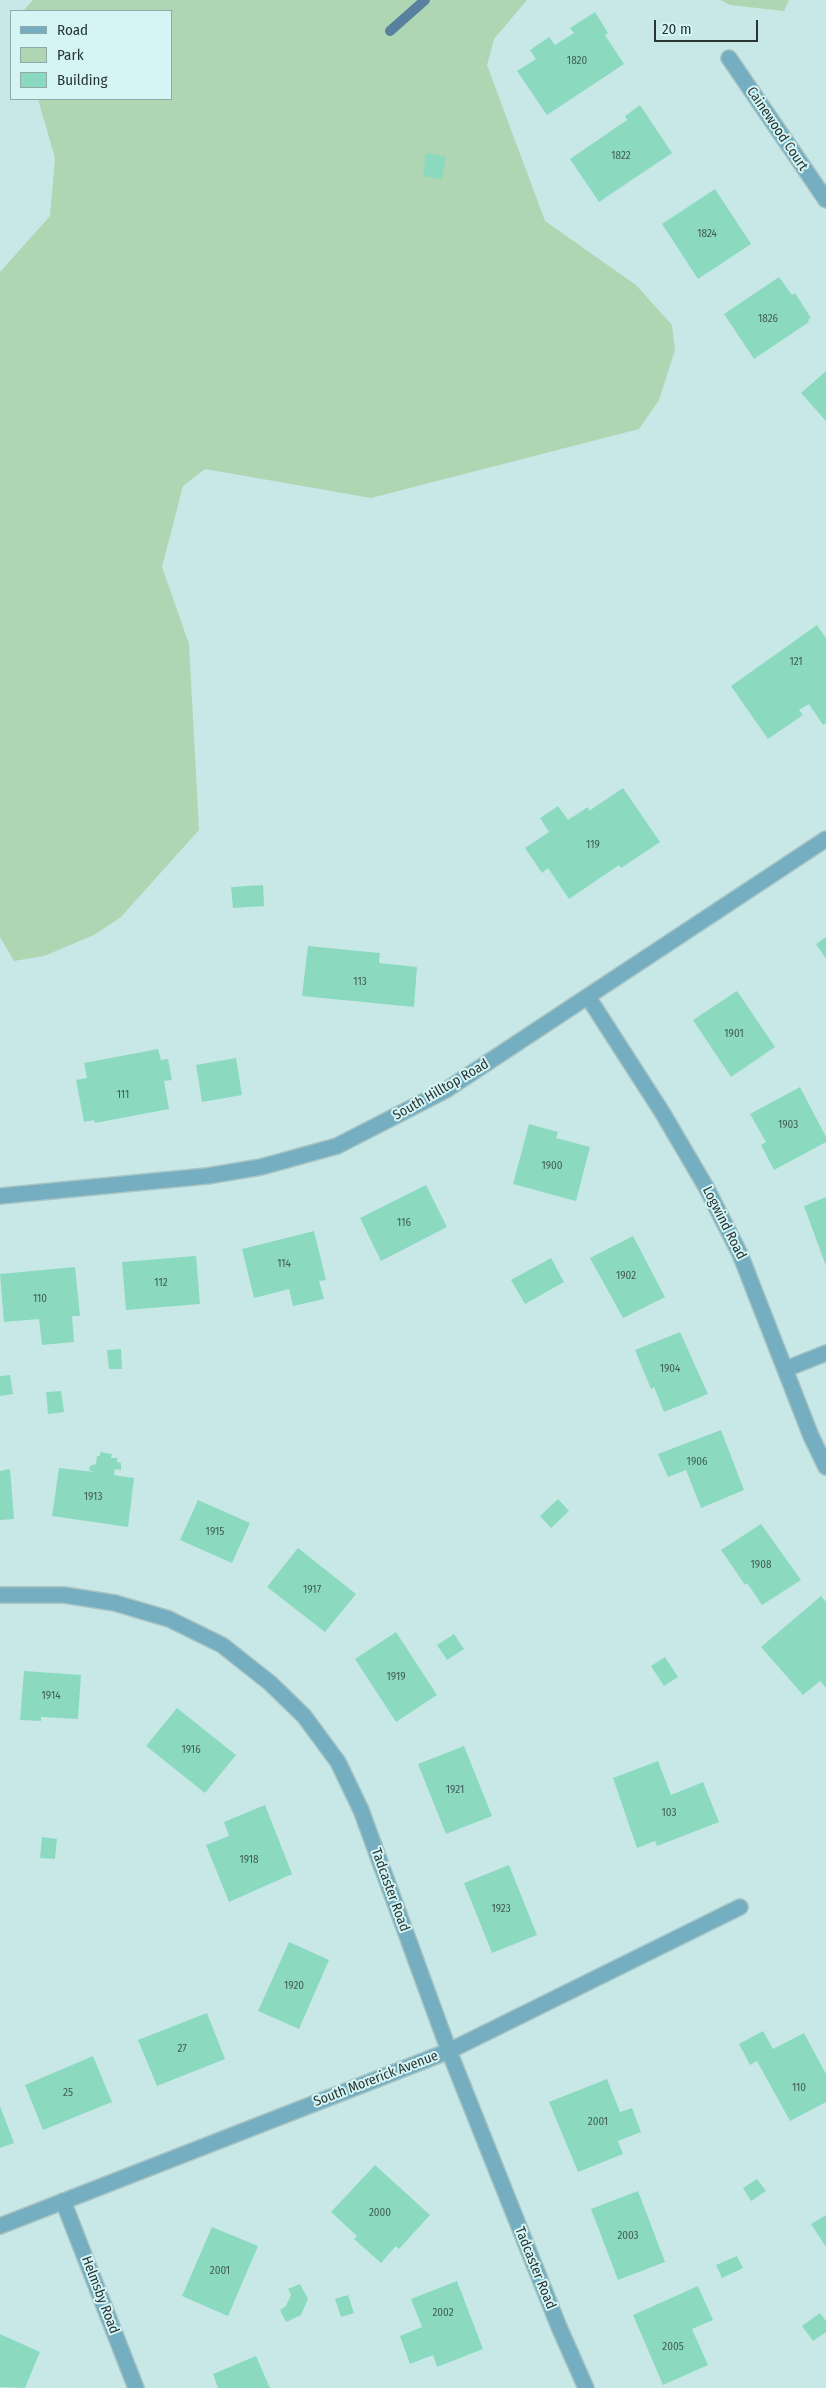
<!DOCTYPE html>
<html>
<head>
<meta charset="utf-8">
<style>
	body { margin:0 }
	#map { position:relative; width:826px; height:2388px; overflow:hidden; background:#c8e8e7; font-family:"Fira Sans Condensed",sans-serif }
	canvas { display:block }
	.legend { position:absolute; left:10px; top:10px; width:162px; height:90px; box-sizing:border-box; background:#d5f5f5; border:1px solid #90a8a8; margin:0; padding:6px 9px; list-style:none; font-size:15px; color:#293535 }
	.legend li { display:flex; align-items:center; gap:10px; height:25px }
	.legend b { width:25px; border:1px solid #90a8a8 }
	.scale { position:absolute; left:654px; top:20px; width:104px; height:22px; box-sizing:border-box; border:2px solid #293535; border-top:0; padding-left:6px; font-size:15px; line-height:18px; white-space:nowrap; color:#293535; -webkit-text-stroke:4px #d5f5f5; paint-order:stroke }
</style>
</head>
<body>
<div id="map">
<canvas width="826" height="2388"></canvas>
<ul class="legend">
<li><b style="height:6px;background:#74aec0"></b>Road</li>
<li><b style="height:14px;background:#afd6b2"></b>Park</li>
<li><b style="height:14px;background:#8bdac0"></b>Building</li>
</ul>
<div class="scale">20 m</div>
</div>
<script>
const ctx = document.querySelector('canvas').getContext('2d');
ctx.lineJoin = 'round';
function fillPath(path, color) { ctx.fillStyle = color; ctx.fill(path, 'evenodd'); }
function trace(path, color, width, dash) { ctx.strokeStyle = color; ctx.lineWidth = width; ctx.lineCap = dash ? 'butt' : 'round'; ctx.setLineDash(dash || []); ctx.stroke(path); }
function label(font, color, halo, rows, align = 'center') {
  ctx.font = font + ' "Fira Sans Condensed",sans-serif'; ctx.lineWidth = 4; ctx.setLineDash([]); ctx.textBaseline = 'middle'; ctx.strokeStyle = halo; ctx.fillStyle = color; for (const [text, x, y, turn = 0] of rows) {
    ctx.save(); ctx.translate(x, y); ctx.rotate((+turn || 0) * Math.PI / 180); ctx.textAlign = isNaN(turn) ? turn : align; if (halo) ctx.strokeText(text, 0, 0); ctx.fillText(text, 0, 0); ctx.restore();
  }
}
fillPath(new Path2D(`
	M33,0H527L494,39L487,65L545,221L636,285L672,325L675,350L659,400L639,429L371,498L205,469L183,486L162,567L189,644L199,830L121,917L94,935L44,956L14,961L0,937V272L50,216L55,158L38,99H171V11H23Z
	M720,0H789L784,11L730,5Z`), '#afd6b2');
trace(new Path2D(`
	M390,31L425,0`), '#5881a0', 10);
fillPath(new Path2D(`
	M595,12L608,33L605,35L624,64L547,115L517,71L536,59L530,50L549,37L555,45L574,33L570,28Z
	M640,105L672,153L599,202L570,159L627,120L625,116Z
	M426,153L446,157L442,179L423,176Z
	M715,189L751,244L698,279L662,224Z
	M779,277L792,295L795,293L811,318L808,320L809,322L754,359L724,314Z
	M826,371V421L801,393Z
	M817,625L826,638V723L823,725L809,704L799,710L803,715L768,739L731,686Z
	M623,788L660,842L621,868L619,865L569,899L548,868L542,873L525,848L549,832L540,818L558,806L568,820L588,807L589,811Z
	M263,885L264,906L233,908L231,887Z
	M826,937V959L816,944Z
	M308,946L380,953L379,963L417,967L414,1007L302,996Z
	M737,991L775,1047L731,1077L693,1020Z
	M158,1049L161,1060L168,1059L172,1080L164,1081L169,1109L95,1123L94,1120L84,1122L76,1080L87,1078L84,1063Z
	M236,1058L242,1095L202,1102L196,1065Z
	M800,1087L826,1137V1142L774,1170L761,1145L766,1142L750,1114Z
	M529,1124L558,1132L556,1138L590,1147L576,1201L513,1184Z
	M426,1185L447,1227L381,1261L360,1218Z
	M826,1197V1266L804,1206Z
	M314,1231L326,1280L319,1281L324,1299L293,1306L289,1289L254,1298L242,1249Z
	M633,1236L665,1297L623,1318L590,1258Z
	M196,1256L200,1304L126,1310L122,1262Z
	M551,1258L564,1282L525,1304L511,1280Z
	M75,1267L80,1316H72L74,1342L42,1345L39,1319L4,1322L0,1274Z
	M680,1332L708,1394L664,1412L654,1387L651,1389L635,1350Z
	M121,1349L122,1369H109L107,1350Z
	M10,1375L13,1394L0,1396V1376Z
	M61,1391L64,1412L48,1414L46,1392Z
	M721,1430L744,1490L701,1508L686,1470L668,1477L658,1454Z
	M100,1452L112,1454L111,1458H117V1462L121,1463V1470L115,1469L114,1475L134,1478L128,1527L52,1516L59,1468L94,1472L89,1470L90,1466L96,1464L97,1456H100Z
	M10,1469L14,1519L0,1520V1471Z
	M558,1499L569,1511L551,1528L540,1516Z
	M198,1500L250,1523L232,1563L180,1540Z
	M761,1524L801,1580L762,1605L747,1583L745,1585L721,1550Z
	M298,1548L356,1594L325,1632L267,1587Z
	M821,1596L826,1602V1688L820,1681L803,1695L761,1647Z
	M396,1632L437,1695L396,1722L355,1659Z
	M454,1634L464,1649L447,1660L437,1645Z
	M665,1657L678,1677L664,1686L651,1666Z
	M24,1671L81,1675L78,1719L41,1717V1721L20,1720Z
	M177,1708L236,1755L205,1793L146,1746Z
	M464,1746L492,1816L446,1834L418,1764Z
	M658,1761L671,1795L703,1782L719,1822L657,1846L655,1841L637,1848L613,1778Z
	M265,1805L292,1874L229,1902L206,1845L229,1836L224,1822Z
	M42,1837L57,1839L55,1859L40,1858Z
	M509,1865L537,1935L492,1953L464,1883Z
	M289,1942L329,1960L299,2029L258,2011Z
	M207,2013L225,2059L157,2086L138,2040Z
	M763,2031L773,2049L804,2033L826,2074V2102L790,2121L757,2061L750,2065L739,2044Z
	M93,2056L112,2102L43,2130L25,2085Z
	M607,2079L620,2112L632,2108L641,2132L618,2141L623,2154L578,2172L549,2102Z
	M0,2106L14,2143L0,2148Z
	M375,2165L430,2215L399,2249L396,2246L381,2263L354,2239L357,2236L331,2212Z
	M757,2179L766,2191L751,2201L743,2188Z
	M638,2191L665,2262L618,2280L591,2209Z
	M826,2215V2247L811,2224Z
	M212,2227L258,2246L228,2316L182,2296Z
	M737,2256L743,2268L722,2278L716,2265Z
	M457,2281L483,2349L437,2367L433,2355L410,2364L400,2336L422,2327L411,2299Z
	M300,2284L308,2299L301,2315L286,2322L280,2310L286,2306L291,2295L288,2289Z
	M698,2286L713,2320L692,2329L708,2365L663,2385L633,2315Z
	M348,2295L354,2313L341,2317L335,2299Z
	M820,2313L826,2321V2332L813,2341L802,2326Z
	M0,2334L40,2352L25,2388L0,2387Z
	M256,2356L270,2388H218L213,2374Z`), '#8bdac0');
const street = new Path2D(`
	M729,58L826,200
	M588,997L662,1112L706,1187L740,1254L811,1436L826,1467
	M0,1196L207,1176L261,1167L337,1146L446,1090L826,839
	M786,1369L826,1353
	M0,1595H64L115,1603L169,1619L222,1645L270,1683L304,1716L338,1762L361,1810L449,2051L559,2327L586,2388
	M63,2201L136,2388
	M0,2226L449,2051L740,1907`);
trace(street, '#a8c4c3', 18);
trace(street, '#74aec0', 15);
label('11px', '#425e58', null, [
	["1820",577,61],
	["1822",621,156],
	["1824",707,234],
	["1826",768,319],
	["121",796,662],
	["119",593,845],
	["113",360,982],
	["1901",734,1034],
	["111",123,1095],
	["1903",788,1125],
	["1900",552,1166],
	["116",404,1223],
	["114",284,1264],
	["1902",626,1276],
	["112",161,1283],
	["110",40,1299],
	["1904",670,1369],
	["1906",697,1462],
	["1913",93,1497],
	["1915",215,1532],
	["1908",761,1565],
	["1917",312,1590],
	["1919",396,1677],
	["1914",51,1696],
	["1916",191,1750],
	["1921",455,1790],
	["103",669,1813],
	["1918",249,1860],
	["1923",501,1909],
	["1920",294,1986],
	["27",182,2049],
	["110",799,2088],
	["25",68,2093],
	["2001",598,2122],
	["2000",380,2213],
	["2003",628,2236],
	["2001",220,2271],
	["2002",443,2313],
	["2005",673,2347]
]);
label('14px', '#293535', '#d5f5f5', [
	["Cainewood Court",777,129,56],
	["South Hilltop Road",441,1090,-30],
	["Logwind Road",724,1223,63],
	["Tadcaster Road",390,1890,70],
	["South Morerick Avenue",376,2079,-21],
	["Tadcaster Road",535,2268,68],
	["Helmsby Road",100,2295,69]
]);
</script>
</body>
</html>
